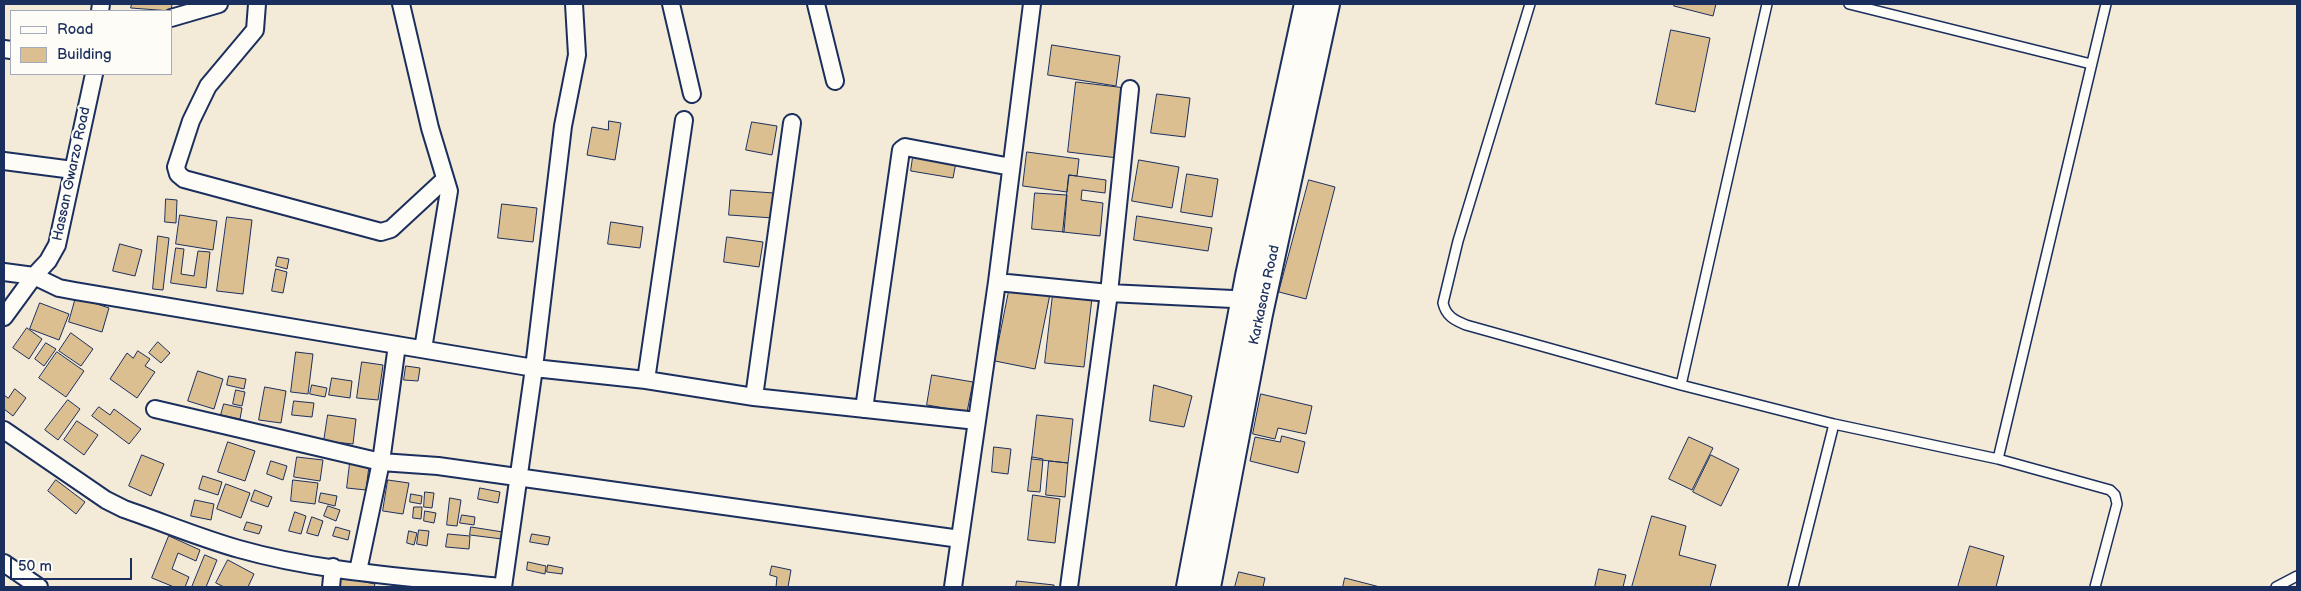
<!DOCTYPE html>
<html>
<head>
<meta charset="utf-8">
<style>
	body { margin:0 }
	#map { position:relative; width:2301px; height:591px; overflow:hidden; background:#f3ead8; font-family:"Balsamiq Sans",sans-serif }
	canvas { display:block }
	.frame { position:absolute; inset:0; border:5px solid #1b2f5e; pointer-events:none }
	.legend { position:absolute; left:10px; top:10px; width:162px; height:65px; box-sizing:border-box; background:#fdfcf7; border:1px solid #a3aaba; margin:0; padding:6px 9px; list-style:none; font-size:15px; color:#1b2f5e }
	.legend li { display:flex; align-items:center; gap:10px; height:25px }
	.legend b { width:25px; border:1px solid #a3aaba }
	.scale { position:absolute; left:10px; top:558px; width:122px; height:22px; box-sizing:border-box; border:2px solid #1b2f5e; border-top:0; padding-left:6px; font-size:15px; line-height:18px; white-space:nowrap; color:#1b2f5e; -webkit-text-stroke:4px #fdfcf7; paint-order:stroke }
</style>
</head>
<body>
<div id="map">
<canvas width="2301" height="591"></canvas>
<div class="frame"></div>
<ul class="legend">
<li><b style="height:6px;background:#fdfcf7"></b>Road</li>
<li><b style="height:14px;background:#dbbf90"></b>Building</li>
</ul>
<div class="scale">50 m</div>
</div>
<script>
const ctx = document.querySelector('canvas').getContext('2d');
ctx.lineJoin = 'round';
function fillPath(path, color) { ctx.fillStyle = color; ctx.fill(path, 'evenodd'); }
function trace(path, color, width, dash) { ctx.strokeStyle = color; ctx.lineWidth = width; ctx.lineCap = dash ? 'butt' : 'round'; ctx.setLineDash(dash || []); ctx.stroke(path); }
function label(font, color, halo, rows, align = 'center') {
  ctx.font = font + ' "Balsamiq Sans",sans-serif'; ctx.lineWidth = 4.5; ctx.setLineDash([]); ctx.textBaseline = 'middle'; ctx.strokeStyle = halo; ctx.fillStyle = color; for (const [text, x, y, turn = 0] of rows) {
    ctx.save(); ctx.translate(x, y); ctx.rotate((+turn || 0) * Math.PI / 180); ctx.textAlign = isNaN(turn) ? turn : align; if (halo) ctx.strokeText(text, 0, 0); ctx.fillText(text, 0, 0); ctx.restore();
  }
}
const building = new Path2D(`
	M132,4H172L171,11L131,8Z
	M1675,4H1716L1713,16L1674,6Z
	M1671,30L1710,38L1695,112L1656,104Z
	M1052,45L1120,56L1116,86L1048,75Z
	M1076,82L1126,88L1118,158L1068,152Z
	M1157,94L1190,98L1185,137L1151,133Z
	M609,121L621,123L615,160L587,155L592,127L608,130Z
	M752,122L777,126L772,155L746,150Z
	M914,150L957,157L953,178L911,171Z
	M1027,152L1079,159L1077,176L1069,175L1067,192L1023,186Z
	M1139,160L1179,167L1172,208L1132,201Z
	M1187,174L1218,179L1212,217L1181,212Z
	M1069,175L1106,180L1105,193L1082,190L1081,200L1103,203L1100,236L1063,232Z
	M1309,180L1335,187L1306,299L1279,292Z
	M731,190L774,193L773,218L729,215Z
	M1035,193L1067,195L1064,232L1032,229Z
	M166,199L177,200L176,223L165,222Z
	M502,204L537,208L533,242L498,238Z
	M180,215L217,221L213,250L176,244Z
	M1137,216L1212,228L1208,251L1134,240Z
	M227,217L252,220L243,294L217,291Z
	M611,222L643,227L640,248L608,244Z
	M158,236L169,238L163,290L153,289Z
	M727,237L763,242L759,267L724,262Z
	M120,244L142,250L135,276L113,271Z
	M176,248L184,249L181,274L194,276L198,251L210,252L206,288L171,283Z
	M278,257L289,259L287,269L276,266Z
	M276,269L287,272L283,293L272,291Z
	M1010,286L1050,294L1035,369L995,361Z
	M1053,294L1092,298L1084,367L1045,363Z
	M76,297L109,308L102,332L69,322Z
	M40,303L69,314L59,340L30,329Z
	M27,328L42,339L29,359L13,348Z
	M71,333L93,349L81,366L59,351Z
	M158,342L170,353L161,363L149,353Z
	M46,343L56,349L44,366L35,359Z
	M138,351L150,359L145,366L155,372L137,398L110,379L127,353L133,358Z
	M57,352L84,371L66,397L39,378Z
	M296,352L313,354L308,394L291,392Z
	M362,362L383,365L378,400L357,398Z
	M406,366L420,368L418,381L404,380Z
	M198,371L223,379L214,409L188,401Z
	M932,375L973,382L967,412L927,405Z
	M229,376L246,379L244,389L227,385Z
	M332,378L352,381L350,398L329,395Z
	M312,385L327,388L325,397L310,394Z
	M1154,385L1192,396L1184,427L1150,421Z
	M265,387L286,391L281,423L259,420Z
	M15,389L26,398L13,416L4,409V395L8,398Z
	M236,390L245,392L242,406L233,404Z
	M1261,394L1312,406L1306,434L1278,428L1275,439L1253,434Z
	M68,400L80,409L58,440L45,430Z
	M294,401L314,403L312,417L292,415Z
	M224,404L242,408L240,419L221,415Z
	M99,407L110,415L114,409L141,429L129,444L92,416Z
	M328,415L356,419L353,444L324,441Z
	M1037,415L1073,419L1068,463L1032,459Z
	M77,421L98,435L84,455L64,440Z
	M1282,436L1305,442L1298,473L1250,461L1255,437L1280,442Z
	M1689,437L1713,448L1692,490L1669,479Z
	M228,442L255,451L245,481L218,472Z
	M994,447L1011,449L1008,474L992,472Z
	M142,455L164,464L151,496L129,486Z
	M1711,455L1739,469L1721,506L1693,492Z
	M297,457L323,460L320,481L294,477Z
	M1032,457L1043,459L1040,492L1028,491Z
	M271,461L287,466L283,480L267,474Z
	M1049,461L1068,463L1065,497L1046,495Z
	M350,463L369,466L366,490L347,488Z
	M203,476L222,482L218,495L199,489Z
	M56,480L85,502L76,514L48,491Z
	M293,480L318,483L315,504L291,501Z
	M388,480L409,483L403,514L383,511Z
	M226,484L250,493L241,518L217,509Z
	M480,488L500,492L498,503L478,499Z
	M255,490L272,497L268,507L251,501Z
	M425,492L434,493L432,508L424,507Z
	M321,493L337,496L335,506L319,502Z
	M411,494L422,496L421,504L410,502Z
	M1033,495L1060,499L1055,543L1028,540Z
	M450,498L461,500L457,526L447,525Z
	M195,500L214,504L211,520L191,516Z
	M328,506L340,510L336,521L324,516Z
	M414,507H422L421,519L413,518Z
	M425,511L436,513L434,523L424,521Z
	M295,512L306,516L301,534L289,531Z
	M462,515L475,517L474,525L460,523Z
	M1652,516L1686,526L1679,555L1716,565L1710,587H1632Z
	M312,517L323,521L318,536L307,533Z
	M247,522L262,526L259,534L244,530Z
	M336,527L350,531L348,540L333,536Z
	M471,527L503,532L502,539L470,535Z
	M419,530L429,531L427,546L417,544Z
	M409,531L417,533L414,545L407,543Z
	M448,534L470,536L469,549L446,547Z
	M532,534L550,537L548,545L530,542Z
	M169,536L200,550L196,561L178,553L172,569L189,577L185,587H174L152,578Z
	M1970,546L2004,556L1996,587H1958Z
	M205,555L217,560L206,587H192Z
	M228,560L254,574L248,587H224L216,583Z
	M528,562L546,566L545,574L527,570Z
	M548,565L563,568L562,574L547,572Z
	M772,566L791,570L788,587H776L777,577L770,575Z
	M1599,569L1626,575L1623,587H1595Z
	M1239,572L1265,578L1263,587H1235Z
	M341,577L375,584L374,587H339Z
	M1345,578L1380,587H1343Z
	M1017,581L1054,585V587H1016Z`);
fillPath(building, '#dbbf90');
trace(building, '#1b2f5e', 1);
const lane = new Path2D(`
	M1530,4L1458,241L1443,303C1446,316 1454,320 1466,325L1681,385L1834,424
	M1849,4L2091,64
	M1681,385L1767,4
	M1793,587L1834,424L1998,459
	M2095,587L2117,504L2115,495L2110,490L1998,459L2106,4
	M2276,587L2297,576`);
const street = new Path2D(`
	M257,4L255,30L208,86L191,121L176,167L178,174L184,179L381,232L391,229L445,179
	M401,4L430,128L449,191L423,349
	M671,4L692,94
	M816,4L835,81
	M100,11L101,4
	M171,18L219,4
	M4,49L11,50
	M4,161L73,170
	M4,272L34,276L59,288L75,291L534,368L646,380L754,397L977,421
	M997,282L1109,293L1253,300
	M4,317L34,276L48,261L57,245L94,74
	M646,380L684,120
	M754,397L792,123
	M155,409L381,462L438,466L960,539
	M864,409L901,150L905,147L1011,167
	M4,430L106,500L124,509C162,522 200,538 239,549C323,573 413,577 499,587
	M4,563L39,587
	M358,571L381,462L397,345
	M331,587L333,567
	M503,587L534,368L563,126L577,55L574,4
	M953,587L997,282L1032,4
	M1069,587L1109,293L1130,89`);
const secondary = new Path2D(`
	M1189,587L1248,276L1307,4
	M1208,587L1260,314L1327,4`);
trace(lane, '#1b2f5e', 12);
trace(street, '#1b2f5e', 20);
trace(secondary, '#1b2f5e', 28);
trace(lane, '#fdfcf7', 9);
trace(street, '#fdfcf7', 16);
trace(secondary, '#fdfcf7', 24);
label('14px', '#1b2f5e', '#fdfcf7', [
	["Hassan Gwarzo Road",72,174,-78],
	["Karkasara Road",1265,295,-78]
]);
</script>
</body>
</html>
